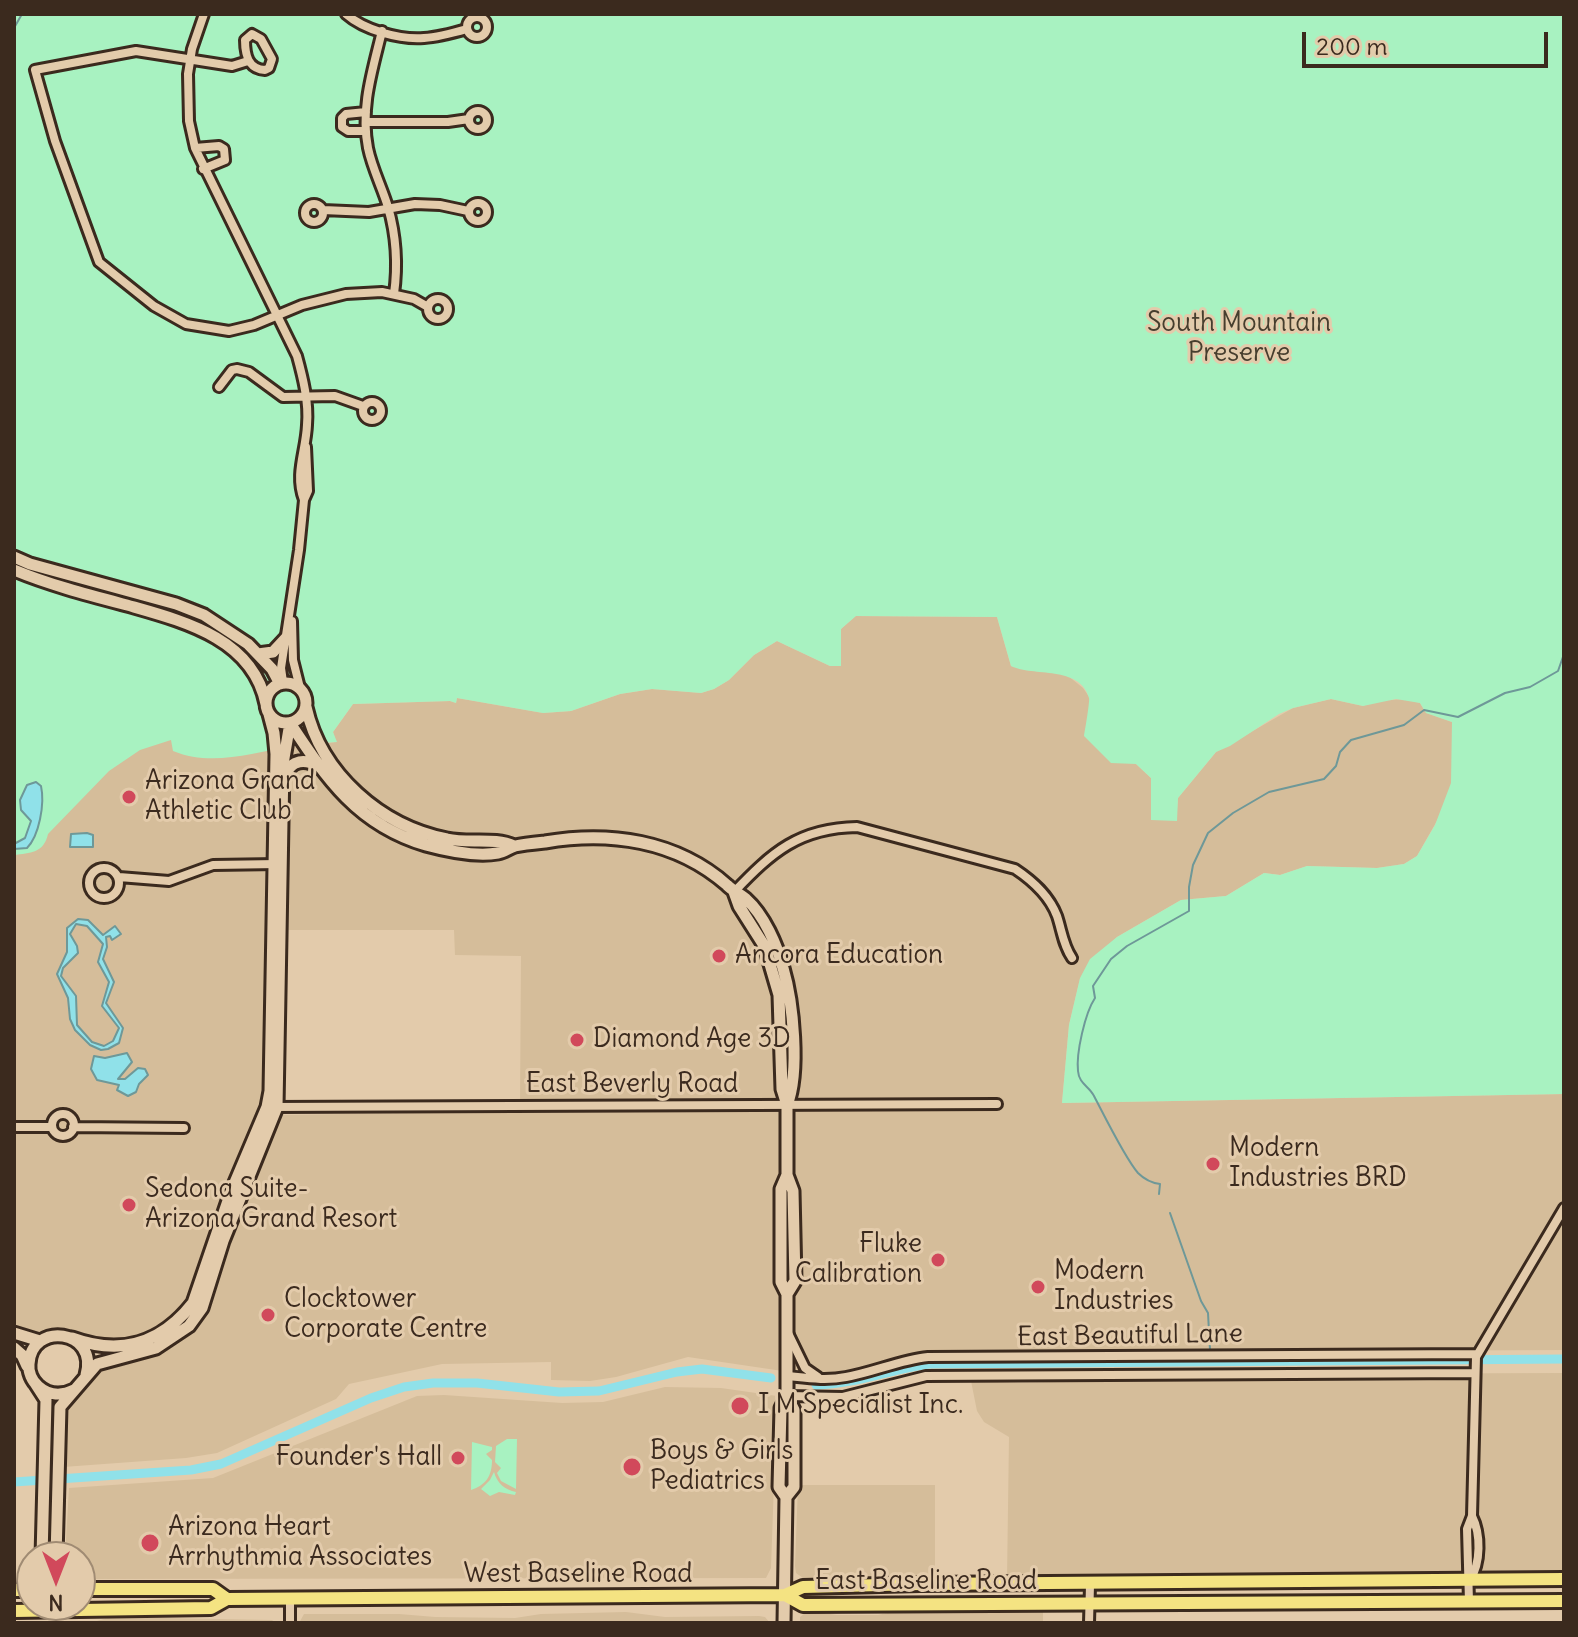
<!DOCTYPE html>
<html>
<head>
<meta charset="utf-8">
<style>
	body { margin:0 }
	#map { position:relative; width:1578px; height:1637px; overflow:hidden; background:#e3cbab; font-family:Delius,sans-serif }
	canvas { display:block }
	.frame { position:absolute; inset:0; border:16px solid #3b2a1e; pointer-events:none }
	.north { position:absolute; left:16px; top:1541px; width:80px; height:80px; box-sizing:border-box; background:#e3cbab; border:2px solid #a08b73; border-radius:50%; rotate:180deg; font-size:22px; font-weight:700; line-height:32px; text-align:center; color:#3b2a1e }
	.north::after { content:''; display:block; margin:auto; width:28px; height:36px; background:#d1495b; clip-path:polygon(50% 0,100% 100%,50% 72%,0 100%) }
	.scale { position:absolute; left:1302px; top:32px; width:246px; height:36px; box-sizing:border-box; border:4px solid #3b2a1e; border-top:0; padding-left:10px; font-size:24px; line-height:28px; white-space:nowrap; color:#3b2a1e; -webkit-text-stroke:6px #e3cbab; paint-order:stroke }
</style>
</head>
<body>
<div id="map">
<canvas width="1578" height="1637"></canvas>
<div class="frame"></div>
<div class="north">N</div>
<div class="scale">200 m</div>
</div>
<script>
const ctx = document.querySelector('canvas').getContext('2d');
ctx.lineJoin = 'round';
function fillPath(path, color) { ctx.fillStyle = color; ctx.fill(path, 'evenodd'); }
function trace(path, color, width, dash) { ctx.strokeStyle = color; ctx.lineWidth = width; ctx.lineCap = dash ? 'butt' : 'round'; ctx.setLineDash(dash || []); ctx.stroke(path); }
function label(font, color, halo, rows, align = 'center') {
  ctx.font = font + ' Delius,sans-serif'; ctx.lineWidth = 6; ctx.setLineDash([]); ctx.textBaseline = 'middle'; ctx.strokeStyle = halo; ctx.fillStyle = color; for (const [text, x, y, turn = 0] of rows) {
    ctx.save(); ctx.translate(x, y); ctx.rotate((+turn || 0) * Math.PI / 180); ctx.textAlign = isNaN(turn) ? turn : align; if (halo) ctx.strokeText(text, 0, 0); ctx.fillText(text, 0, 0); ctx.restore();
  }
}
fillPath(new Path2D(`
	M855,616L997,617L1011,666L1067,675L1083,688L1136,764L1151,778L1176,821L1178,798L1216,752L1293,708L1331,699L1363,706L1377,701L1405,699L1420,703L1426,713L1452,722V786L1438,819L1417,856L1404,864L1377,868L1307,866L1280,875L1264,873L1226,896L1181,900L1117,937L1080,979L1069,1025L1062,1103L1564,1094V1350L936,1353L907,1356L844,1376L823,1377L688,1357L616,1377L590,1381L551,1380V1362L442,1364L349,1384L336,1399L217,1453L186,1458L63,1467V1411L72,1398L89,1384L96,1369L182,1335L224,1245L279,1115L552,1111V1106H520L521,956L455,955L454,930H287L286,813L279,749L336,742L333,732L353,704L450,701L456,703L457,698L543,713L571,711L620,694L652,689L701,693L714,689L729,680L754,655L777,641L830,666H841V629Z
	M271,729L266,1099L190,1301L166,1327L133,1339L103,1343L61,1330L32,1333L14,1327V852L117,744Z
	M1564,1373V1573L1007,1579L1009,1437L984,1422L977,1411L971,1381L1022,1383L1269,1374Z
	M665,1387L721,1388L777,1396L771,1568L766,1578L80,1579V1557H65L69,1488L213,1478L417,1396L444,1395L562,1403L603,1402Z
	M798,1485H935V1579L803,1578L796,1573L795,1566Z
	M901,1610H1043V1623H800V1617L808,1611L837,1615H878Z
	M626,1612L665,1617L759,1616L765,1617L770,1623H299L304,1614H399L435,1617L515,1618L541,1614Z
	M111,1617L272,1620L276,1623H14L97,1621Z`), '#d5bd9a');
fillPath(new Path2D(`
	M14,14H1564V1094L1062,1103L1069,1025L1080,978L1090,959L1117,937L1181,900L1226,896L1264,873L1280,875L1307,866L1377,868L1404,864L1417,856L1435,825L1451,783L1452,722L1426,713L1420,703L1396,699L1363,706L1331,699L1293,708L1279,714L1230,746L1216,752L1178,798L1177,821L1151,820V778L1136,764L1111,763L1084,736C1085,730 1090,701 1089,698C1080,665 1033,677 1011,666L997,617L856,616L841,629V666H830L777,641L754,655L729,680L714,689L701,693L652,689L620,694L571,711L543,713L457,698L456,703L450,701L353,704L333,732L337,742C322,743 307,744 292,746C251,753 212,767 173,751L171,740L140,750L109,771L48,834C44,853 30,853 14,855Z
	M507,1439H517L516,1489L501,1481L497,1473L501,1468L495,1462L496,1446Z
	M472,1442L492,1447V1450L486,1454L492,1460C492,1476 486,1485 471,1490Z
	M494,1472C497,1483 505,1490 516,1492L515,1495L499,1492L490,1496L481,1489L490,1480Z`), '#a8f2c1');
const water = new Path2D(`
	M36,782L41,786C45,804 39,836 27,848L14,849V844L25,838L31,821L21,810L20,800L27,785Z
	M87,833L93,835V847H70L71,834Z
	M78,919L88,920L103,935L115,926L121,934L112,940L110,936L106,937L107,947L103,959L114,982L106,1003L123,1028L119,1043L108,1049L101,1050L90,1045L75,1030L70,1019L68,998L57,974L67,952V928ZM76,924L87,926L103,944L98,962L109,982L102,1006L119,1028L113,1041L104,1046L92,1042L77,1025L76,996L61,976L63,968L78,953L77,946L70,934Z
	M127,1053L132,1062L118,1079H125L138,1068L145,1069L148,1075L139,1084L136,1092L128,1096L117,1090L119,1085L97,1080L91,1069L94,1056L105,1058Z`);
fillPath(water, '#90e1e9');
trace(water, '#6e9898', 2);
trace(new Path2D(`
	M14,28L22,14
	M1564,630V634
	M1159,1194L1160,1184C1152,1183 1144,1179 1138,1173C1125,1158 1104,1115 1094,1096C1089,1086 1079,1084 1078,1071C1076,1053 1085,1013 1095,998L1093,986L1111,959L1127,946L1189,911V887L1193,865L1208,833L1233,813L1269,792L1324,779L1336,766L1340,752L1351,740L1404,725L1424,710L1458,717L1505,693L1530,687L1558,671L1564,654
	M1170,1213L1201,1301L1208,1313L1210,1350`), '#6e9898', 2);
trace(new Path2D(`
	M816,1385C858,1384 890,1369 930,1364L1564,1359
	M14,1482L191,1470L221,1464L371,1398L404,1387L433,1383H477L559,1392L599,1391L677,1372L702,1369L771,1378`), '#90e1e9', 9);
const street = new Path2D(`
	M204,14L192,49L188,74L189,121L195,148L297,356C303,378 309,402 307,425C306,451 294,474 304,500
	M346,14C364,30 400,40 424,38C439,37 453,33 467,29
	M467 27a10 10 0 1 1 20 0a10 10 0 1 1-20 0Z
	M382,31C373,69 360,107 368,148C372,168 382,187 388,207C396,235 398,265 394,294
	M252,34L261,39L272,59L269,68L265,70C248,69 245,55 245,40Z
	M248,61L232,66L136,51L35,70L55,141L99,262L154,306L186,324L229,331L254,325L302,305L346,294L382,292L414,299L428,307
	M469 120a9 9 0 1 1 18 0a9 9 0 1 1-18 0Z
	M366,112L346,114L342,118V127L348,131H366
	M366,122H448L469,119
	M195,148L219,146L224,149L225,160L203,169
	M469 212a9 9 0 1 1 18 0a9 9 0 1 1-18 0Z
	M305 213a9 9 0 1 1 18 0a9 9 0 1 1-18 0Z
	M323,210L369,212L415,204L440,205L468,211
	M428 309a10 10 0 1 1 20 0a10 10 0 1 1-20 0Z
	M219,387L232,370L237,369L249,372L283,397L335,396L363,406
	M363 411a9 9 0 1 1 18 0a9 9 0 1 1-18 0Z
	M292,621L293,660L300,688
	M283,682L281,668L299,550L304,500L308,491L306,447
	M89 883a15 15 0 1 1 30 0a15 15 0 1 1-30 0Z
	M119,877L169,881L213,865L278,864
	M734,892C772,852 799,828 857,827L1015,869C1033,881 1049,895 1057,916C1062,931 1063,945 1072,958
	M272,1107L997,1104
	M52 1125a11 11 0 1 1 22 0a11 11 0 1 1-22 0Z
	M14,1127H52
	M73,1127L184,1128
	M788,1333L805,1368L818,1377
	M787,1376C807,1378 826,1381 846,1377C874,1372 900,1360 928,1357L1477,1354
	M787,1396L843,1397L926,1376L1475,1373
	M1470,1580C1481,1563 1481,1534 1472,1516
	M1469,1602L1467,1529L1472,1516L1476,1357L1564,1208
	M290,1623V1599
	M1089,1623L1090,1585`);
const secondary = new Path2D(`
	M14,557L30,564L176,604L204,615L248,644L272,669L280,684
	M14,570C50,585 89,595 127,605C183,621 253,638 266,704
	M258,654L273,652L286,638
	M266 703a20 20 0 1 1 40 0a20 20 0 1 1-40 0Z
	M306,707C321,774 381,826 447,839C469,844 495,837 514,846
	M290,723C327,779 358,825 426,845C448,851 475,857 498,853C504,852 509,848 515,846C524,844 535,843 545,842C609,831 676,840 727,885C733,891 740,894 746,899C764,915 777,945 783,968C793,1002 800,1072 787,1105
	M285,775C292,759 305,759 319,766
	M734,892L739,906L765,947L779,995L782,1089L787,1105V1175L793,1191L795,1281L787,1294
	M14,1333L40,1341
	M72,1338C121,1356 161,1344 193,1303L231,1192L267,1107L270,1091L276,754L274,733L269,714
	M14,1348L22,1355L27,1366
	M35,1383L46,1400L42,1557
	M74,1390C62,1396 49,1396 38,1386C32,1381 28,1372 29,1364C31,1321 99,1329 86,1375
	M786,1497L794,1487V1410L787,1396V1294L781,1282V1189L787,1175
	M56,1557L60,1407L97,1364L156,1348L189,1326L202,1308L223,1241L277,1107L283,764L290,723
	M784,1623L786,1497L779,1487L781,1408L787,1396`);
const primary = new Path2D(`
	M80,1589H213L227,1599
	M14,1590H32
	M785,1595L803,1605L1564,1601
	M14,1611L211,1608L227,1599L785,1595L803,1587L920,1584L1564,1579`);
trace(street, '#3b2a1e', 14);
trace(secondary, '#3b2a1e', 17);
trace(primary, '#3b2a1e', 18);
trace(street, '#e3cbab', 8);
trace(secondary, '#e3cbab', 11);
trace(primary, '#f4e382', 12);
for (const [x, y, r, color] of [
	[129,797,8,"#d1495b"],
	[719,956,8,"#d1495b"],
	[577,1040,8,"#d1495b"],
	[1213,1164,8,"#d1495b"],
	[129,1205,8,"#d1495b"],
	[938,1260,8,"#d1495b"],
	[1038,1287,8,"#d1495b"],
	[268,1315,8,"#d1495b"],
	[740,1406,10,"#d1495b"],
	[458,1458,8,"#d1495b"],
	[632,1467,10,"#d1495b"],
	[150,1543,10,"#d1495b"]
]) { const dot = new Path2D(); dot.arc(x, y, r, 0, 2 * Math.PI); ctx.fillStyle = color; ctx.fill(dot); trace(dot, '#e3cbab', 3); }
label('26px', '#463e2e', '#e3cbab', [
	["South Mountain",1239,324],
	["Preserve",1239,354]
]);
label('26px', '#3b2a1e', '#e3cbab', [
	["Arizona Grand",145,782],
	["Athletic Club",145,812],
	["Ancora Education",735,956],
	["Diamond Age 3D",593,1040],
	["Modern",1229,1149],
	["Industries BRD",1229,1179],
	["Sedona Suite-",145,1190],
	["Arizona Grand Resort",145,1220],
	["Fluke",922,1245,"right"],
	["Calibration",922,1275,"right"],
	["Modern",1054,1272],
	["Industries",1054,1302],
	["Clocktower",284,1300],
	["Corporate Centre",284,1330],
	["I M Specialist Inc.",758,1406],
	["Boys & Girls",650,1452],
	["Pediatrics",650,1482],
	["Founder's Hall",442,1458,"right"],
	["Arizona Heart",168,1528],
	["Arrhythmia Associates",168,1558]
], 'left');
label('26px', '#3b2a1e', '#e3cbab', [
	["East Beverly Road",632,1085],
	["East Beautiful Lane",1130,1336,-1],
	["West Baseline Road",578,1575],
	["East Baseline Road",926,1582]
]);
</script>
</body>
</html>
